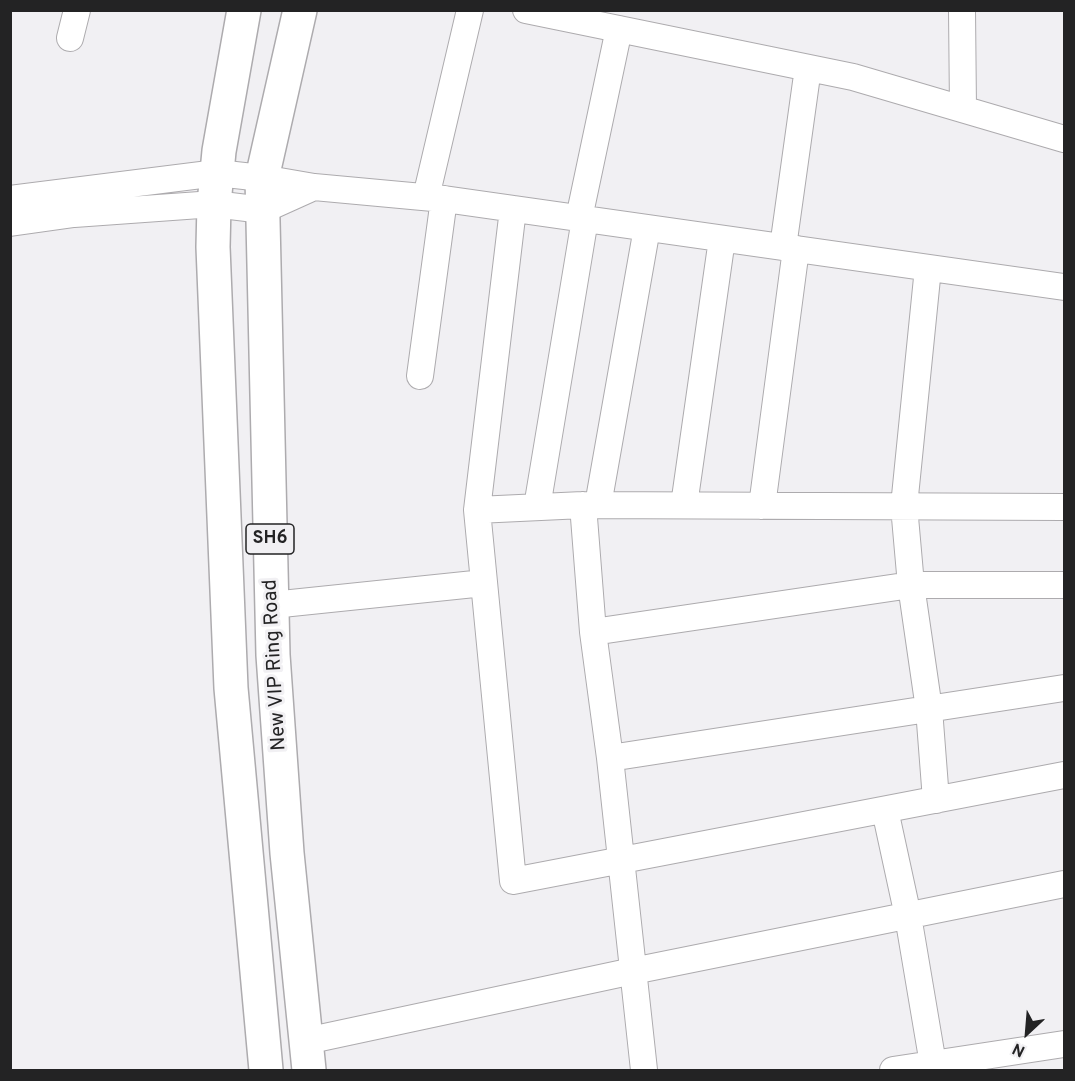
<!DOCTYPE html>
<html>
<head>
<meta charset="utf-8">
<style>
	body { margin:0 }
	#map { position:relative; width:1075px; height:1081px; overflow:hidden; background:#f1f0f3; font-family:Overpass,sans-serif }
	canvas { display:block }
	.frame { position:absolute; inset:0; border:12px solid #232324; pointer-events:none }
	.north { position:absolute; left:997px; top:1003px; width:60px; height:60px; -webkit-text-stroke:4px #f1f0f3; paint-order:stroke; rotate:206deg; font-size:16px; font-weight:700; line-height:24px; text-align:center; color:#232324 }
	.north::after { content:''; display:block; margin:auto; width:21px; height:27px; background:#232324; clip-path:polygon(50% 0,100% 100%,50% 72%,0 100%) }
</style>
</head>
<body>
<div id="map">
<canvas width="1075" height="1081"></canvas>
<div class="frame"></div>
<div class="north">N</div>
</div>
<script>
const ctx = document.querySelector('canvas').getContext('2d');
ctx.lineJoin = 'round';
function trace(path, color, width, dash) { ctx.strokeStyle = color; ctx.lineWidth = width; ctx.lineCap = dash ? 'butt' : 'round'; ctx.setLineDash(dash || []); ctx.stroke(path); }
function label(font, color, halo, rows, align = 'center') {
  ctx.font = font + ' Overpass,sans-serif'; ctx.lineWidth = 6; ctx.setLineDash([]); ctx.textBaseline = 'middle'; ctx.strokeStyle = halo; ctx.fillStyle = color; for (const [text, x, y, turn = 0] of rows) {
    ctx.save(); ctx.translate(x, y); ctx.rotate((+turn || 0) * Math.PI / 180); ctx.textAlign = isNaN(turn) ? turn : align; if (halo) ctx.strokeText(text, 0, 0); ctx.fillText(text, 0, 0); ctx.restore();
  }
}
const minor = new Path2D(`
	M526,10L853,77L1064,139
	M962,10L963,109
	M70,38L77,10
	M314,187L444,199L1064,287
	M426,197L470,10
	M10,199L217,173L262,178L314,187L263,210L214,204L74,214L10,223
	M513,209L477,510L513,881L1064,775
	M579,218L619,29
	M783,247L808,68
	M928,268L904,506L911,585L929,709L936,800
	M420,376L444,199
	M583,505L593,632L610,758L644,1070
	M598,505L647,228
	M684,505L722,239
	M762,506L796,249
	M537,507L585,219
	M477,510L583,505L1064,507
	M272,605L484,583
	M593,632L911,585H1064
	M610,758L1064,688
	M885,810L908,916L934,1070
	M306,1041L633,971L1064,884
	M893,1070L1064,1044`);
const major = new Path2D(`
	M244,10L219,151L214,204L213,247L231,688L266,1070
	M300,10L262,178L273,655L287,853L309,1070`);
trace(minor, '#adabae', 28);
trace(major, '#adabae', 36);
trace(minor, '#fff', 26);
trace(major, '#fff', 33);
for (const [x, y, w] of [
	[270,539,48]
]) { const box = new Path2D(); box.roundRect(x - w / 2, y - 15, w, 30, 4.5); ctx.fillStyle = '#f1f0f3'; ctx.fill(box); trace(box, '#232324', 1.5); }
label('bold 18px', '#232324', null, [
	["SH6",270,539]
]);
label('20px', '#232324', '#f1f0f3', [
	["New VIP Ring Road",276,665,-93]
]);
</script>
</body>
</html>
